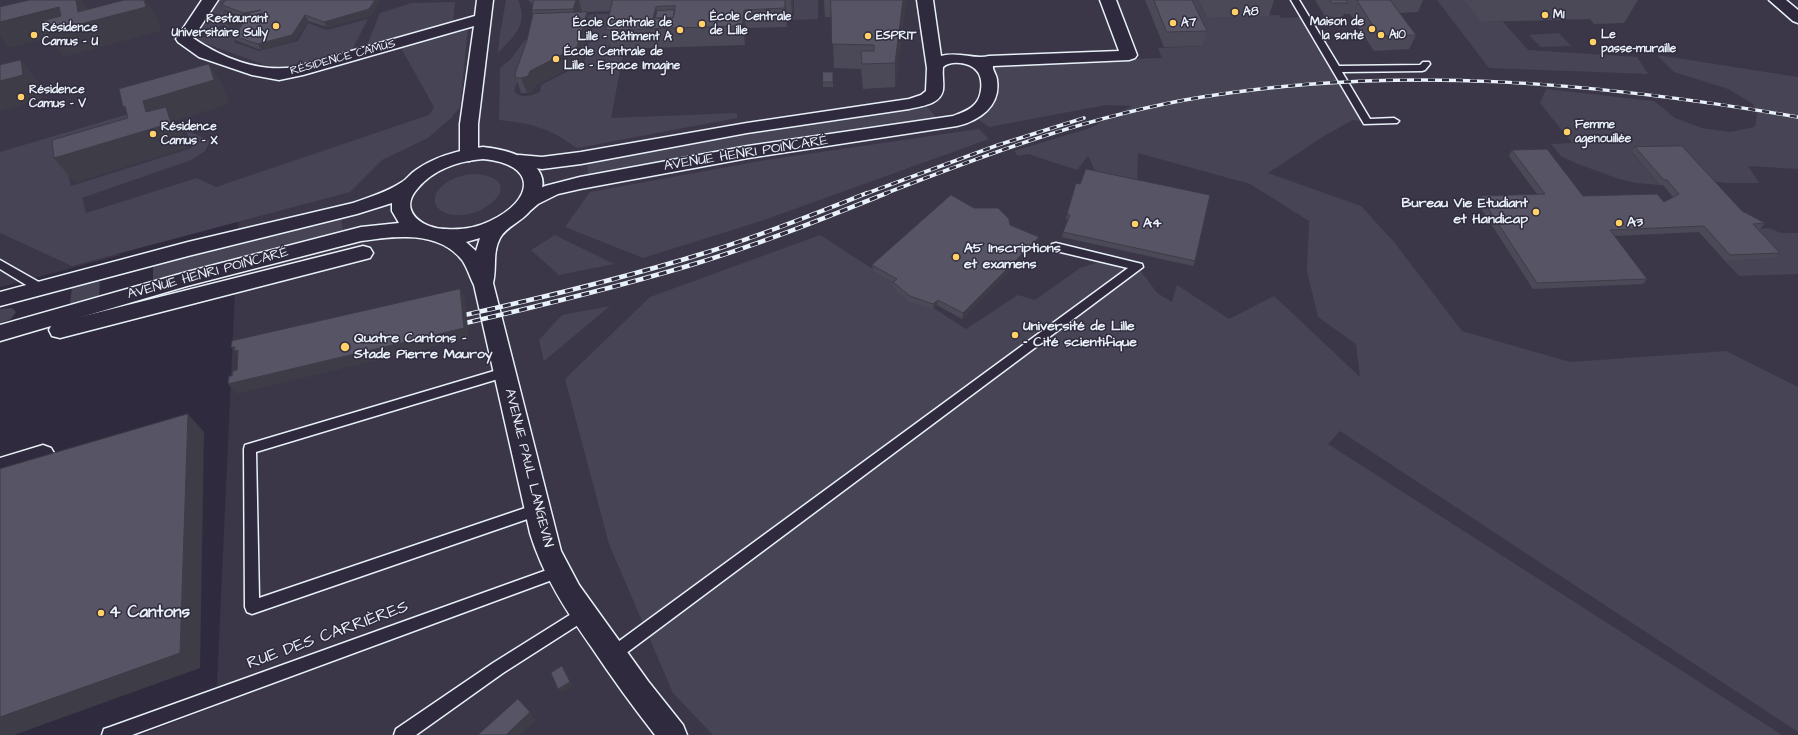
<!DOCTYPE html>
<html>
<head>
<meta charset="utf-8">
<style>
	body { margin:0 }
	canvas { display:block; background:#2f2a3d }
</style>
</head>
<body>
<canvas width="1798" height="735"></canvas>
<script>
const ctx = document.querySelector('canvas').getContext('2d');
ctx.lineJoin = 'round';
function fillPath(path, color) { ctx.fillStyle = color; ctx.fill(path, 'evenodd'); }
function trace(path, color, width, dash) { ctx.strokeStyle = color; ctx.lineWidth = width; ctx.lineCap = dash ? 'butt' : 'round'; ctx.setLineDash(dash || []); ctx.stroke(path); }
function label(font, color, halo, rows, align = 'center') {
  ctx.font = font + ' "Architects Daughter",sans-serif'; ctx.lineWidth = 3; ctx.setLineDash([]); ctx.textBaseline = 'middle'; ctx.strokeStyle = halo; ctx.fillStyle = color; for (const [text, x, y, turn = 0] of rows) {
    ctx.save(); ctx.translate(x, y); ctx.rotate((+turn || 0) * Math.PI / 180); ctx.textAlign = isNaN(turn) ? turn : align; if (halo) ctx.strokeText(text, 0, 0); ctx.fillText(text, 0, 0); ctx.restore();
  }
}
fillPath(new Path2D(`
	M0,0H1798V735H141L216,706L239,203L91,240L121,255L0,287Z`), '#3b3749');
fillPath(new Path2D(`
	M217,0H231L224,11L245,19L197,33L194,31Z
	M506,0H518C529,24 514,36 498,53L500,34Z
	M794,0H818V19L789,20V17L794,16Z
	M1185,0H1228L1199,2L1207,18L1279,15L1281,18L1305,17L1367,122L1353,120L1324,136L1268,173L1361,206L1394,242L1462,331L1570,362L1726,351L1798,387V732L1340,431L1328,444L1782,735H713L673,693L609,544L565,379L650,297L820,235L966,329L1018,295L1035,300L1080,268L1112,258L1138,267L1157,293L1172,302L1177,285L1229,319L1274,296L1360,377L1356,344L1318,317L1307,271L1309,221L1250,184L1138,153L1137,186L1098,177L1088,156L1077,170L1028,154L1018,156L1014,151L1090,128L1132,106L1106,105L989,127L972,115L979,109L985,63L1162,58L1158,48L1204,46Z
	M1437,0H1463L1481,22H1503L1528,50L1637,57L1648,74L1489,68Z
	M455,2L453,24L368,46L367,45L380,13L412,3Z
	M592,14H616L608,50H624L611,118L737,113V118L577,148C547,127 534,124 499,120L500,68L510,60L525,40H533L514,91C521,99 530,96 540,92L541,85L584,63L592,26L584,25L587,16Z
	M368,19L352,50L281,69L273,68L196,40V39L245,25L234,42L259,51L298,41L308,23L327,30Z
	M468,28L460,107L451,118L428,138L382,160L350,192L72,266L0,233V152L132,113L138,143L66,165L71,186L192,148L186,130L210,141L205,151L191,160L82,198L86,213L197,178L216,187L429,115L434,107L401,48Z
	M1559,33L1571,46L1541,47L1529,35Z
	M1657,55L1798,77V169L1748,166L1759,183H1726L1704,180L1632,153L1660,185L1636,183L1619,179L1578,164L1561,156L1551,144L1572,143L1540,103L1546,89L1654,101L1675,118L1702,128L1730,132L1755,127L1757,115L1753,104L1728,89L1674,72Z
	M926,106L938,119L777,142L588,175L587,162L770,129Z
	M979,129L989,139L764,220L643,258L565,227L590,192L766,160Z
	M478,174C527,181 486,218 455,215C433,213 427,196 446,183C456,176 467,174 478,174Z
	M341,216L343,233L153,281V263Z
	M1769,228L1781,233H1798V274L1739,276L1725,261L1775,258L1749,230Z
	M555,235L614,264L559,275L531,250Z
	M100,278L99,298L70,306L72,285Z
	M610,306L544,361V362L539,340L562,315Z
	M12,308L16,312L11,319L0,323V309Z`), '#464455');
const lane = new Path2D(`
	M1291,0H1299L1339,66L1420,65L1423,62H1429L1430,64L1425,70L1422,71L1342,72L1370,119L1394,118L1399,121L1397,123L1364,124Z
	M1056,243L1138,263L1142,264L1143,267L617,660L612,662L607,660L605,655L607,650L1128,268L1052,250L1051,247L1052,244Z
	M0,260L44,285L46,288L44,291H36L0,269Z
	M504,368L508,370L510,373L508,376L256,452L259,598L537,504L542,506L544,510L542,514L252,614L247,612L245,607L244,449L245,445Z
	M558,566L563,568L565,572L563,576L132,735H102L104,729L110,727Z
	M584,606L589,608L591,613L589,618L503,673L416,735H394L396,729L493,663Z`);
const street = new Path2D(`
	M202,0H218L193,38C222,58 259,73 295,67L475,16L477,0H493L478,124V155L475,159L469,161L463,159L460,155V124L474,26L303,75L279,80L252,75L199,57L178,42L176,39Z
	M917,0H933L941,56C960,51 974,60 989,56L1119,51L1100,0H1116L1137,55L1135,58L1129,60L993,66C992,70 997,75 997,80C1001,106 979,121 957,126L748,158L580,189L558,194L538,204L531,210L524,212L517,210L515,206L524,196L545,186L580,177L748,146L953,116C961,113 970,110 975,104C982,97 984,79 977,71C970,62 951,60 943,67C942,75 944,83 943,90C940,105 921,106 909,109L747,133L581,164L542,169L513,165L510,161L513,157L519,155L542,157L581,152L747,123L909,99L921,95L926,91L927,68Z
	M1769,0H1786L1798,10V23L1793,21Z
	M363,246L370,248L373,253L370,258L60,338L52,336L49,330L52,324L60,322Z
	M43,445L51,448L55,455L51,462L0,478V458Z`);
const secondary = new Path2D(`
	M483,147C520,151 565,169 530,211C521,222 507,226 500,238C492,253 497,268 493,283L561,551L579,585L648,681L683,725L687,735H655C633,707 612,678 592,648C567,612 543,576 530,533L474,285C470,277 467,267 462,260C438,230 394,236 361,241L187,286L0,341V325L187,272L361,227L399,223L392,211V203L357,214L188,256L0,306V292L188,242L353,203C370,197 387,192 402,182C407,179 411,173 416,170C436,156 459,150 483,147ZM483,159C538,164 535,200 490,221C476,228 461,230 446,229C423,229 397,211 418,188C434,169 459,161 483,159ZM480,238L476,251L466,242Z`);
trace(lane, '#e8f1f8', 3);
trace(street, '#e8f1f8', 3);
trace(secondary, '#e8f1f8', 3);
fillPath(lane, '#2f2a3d');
fillPath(street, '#2f2a3d');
fillPath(secondary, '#2f2a3d');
const railFar1 = new Path2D(`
	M865,194L998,145L1084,118
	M884,194C987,154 1092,115 1202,97C1403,64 1599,83 1798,117`);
const rail = new Path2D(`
	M456,317C541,298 625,278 708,252C762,235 815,214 867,193
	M457,325C535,307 614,288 691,265C758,245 822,219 887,193`);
trace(railFar1, '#e8f1f8', 3.5);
trace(rail, '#e8f1f8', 4.5);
trace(railFar1, '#2f2a3d', 2.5, [7]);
trace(rail, '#2f2a3d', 3, [8]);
fillPath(new Path2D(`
	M226,0H380L372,15L327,27L308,21L295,40L261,50L237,41L234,36L242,25L229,28L226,27L223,22L240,16L225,10L222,5Z
	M528,0H793L792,15L787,16V27L746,28L745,45L611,49L606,30L610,11L587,12L590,27L581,62L535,85L533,91L527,93H521L515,74L527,40L533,14L532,10L533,5Z
	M824,0H906L895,87L863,89L861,69L834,68L832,17H825Z
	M1145,0H1192L1207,31L1203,46L1164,47Z
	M1199,0H1274L1269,16L1207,18L1199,1Z
	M1315,0H1423L1418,12L1399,13L1416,35L1409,49L1374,51L1350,14H1344L1342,17L1326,18Z
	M1463,0H1638L1624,23L1594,24L1590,19L1481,22Z
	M833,72V87H823V82Z
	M1635,147L1742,211L1765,223L1760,229H1758L1780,253L1775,258L1725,261L1699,232L1614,236L1647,279L1643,284L1533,289L1477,202L1480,196L1537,194L1509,156L1512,150L1583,196L1664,202L1673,197L1663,185H1660L1632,152Z
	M974,208L1010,225L1038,242L962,319L937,305L933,309L909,302L893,288V282L873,271L872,265Z
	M1067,214L1195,261L1193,266L1062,237L1063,232L1068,220L1066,219Z`), '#4b4957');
fillPath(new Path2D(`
	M76,0H82L91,13L146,0L158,19L161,31L63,57L48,38L9,48L0,36V22L59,7L78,12Z
	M375,0H380L372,15L327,27L324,22Z
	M576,0H579L582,12L578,27L573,9Z
	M785,0L787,16V27L785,8Z
	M791,0H793L792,15Z
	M903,0H906L895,87V63Z
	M656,7L659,22L653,18Z
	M261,10L265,18L229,28L226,23L246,17L244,13Z
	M744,10L746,28L745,45L742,26Z
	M587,12L590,27L581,62L535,85L533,91L527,93L521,78L530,71Z
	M305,15L308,21L295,40L261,50L258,44Z
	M21,60L40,84L42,99L0,111V81Z
	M209,64L224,88L229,104L175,121L183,131L187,148L75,183L54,158L146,112L143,101Z
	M125,106L140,131L123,107Z
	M1039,237L1038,242L962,319L963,313Z
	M460,289L465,299L469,338L237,394L228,384Z
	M938,300L937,305L933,309V304Z
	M231,347H235L238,350L243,361Z
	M188,414L204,432L200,668L14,735H0V717Z
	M562,666L573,686L561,693L558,689Z
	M530,712L536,720L520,735H506Z`), '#3d3c47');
const building = new Path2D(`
	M30,0H76L78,12L124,0H144L146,7L45,33L43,21L61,16L59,7L0,22V7Z
	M226,0H375L369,9L324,22L305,15L292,35L258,44L234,36L246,19L263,14L262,13L226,23L223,22L225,20L261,10L244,13L222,5Z
	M534,0H576L573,9L532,10Z
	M613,0H785V8L744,10L742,26L606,30ZM675,6L673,18H653L656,7Z
	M831,0H903L895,63L862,64L861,51H874V45L832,44Z
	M1154,0H1192L1207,31L1167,32Z
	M1330,0H1346L1348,3H1332Z
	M1357,0H1390L1416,35L1380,36Z
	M675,10L673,18H655L657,11Z
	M587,12L577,47L530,71L528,76L521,78H516L515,74L527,40L533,14Z
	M21,60L23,75L0,81V65Z
	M209,64L214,80L143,101L146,112L166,107L171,123L54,158L52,140L128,118L125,106L123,107L119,89Z
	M823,72H833V82H823Z
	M1682,146L1742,211L1765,223L1753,224L1780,253L1730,255L1704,226L1610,230L1647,279L1537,283L1480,196L1545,194L1512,150L1547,149L1583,196L1657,194L1664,202L1679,194L1667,180H1664L1635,147Z
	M1086,169L1210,195L1195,261L1063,232L1070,215L1067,214L1076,183L1080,184Z
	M951,195L974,208H998L1009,219L1010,225L1039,237L963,313L938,300L933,304L910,296L893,282L897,279L872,265Z
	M460,289L464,328L228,384L229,376H232L233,371L237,370L238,350L234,351L235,347H231L232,341Z
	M188,414L180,653L0,717V469Z
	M562,666L570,682L558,689L551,673Z
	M518,699L530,712L506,735H478Z`);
fillPath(building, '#575565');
trace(building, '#3d3c47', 1);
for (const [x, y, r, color] of [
	[1235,12,4,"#ffd166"],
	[1545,15,4,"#ffd166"],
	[1173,23,4,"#ffd166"],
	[702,24,4,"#ffd166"],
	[276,26,4,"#ffd166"],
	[1372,29,4,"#ffd166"],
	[680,30,4,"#ffd166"],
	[34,35,4,"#ffd166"],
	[1381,35,4,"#ffd166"],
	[868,36,4,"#ffd166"],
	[1593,42,4,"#ffd166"],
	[556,59,4,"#ffd166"],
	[21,97,4,"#ffd166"],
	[1567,132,4,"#ffd166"],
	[153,134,4,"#ffd166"],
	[1536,212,4,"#ffd166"],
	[1619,223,4,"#ffd166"],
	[1135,224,4,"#ffd166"],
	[956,257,4,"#ffd166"],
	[1015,335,4,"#ffd166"],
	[345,347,5,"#ffd166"],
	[101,613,4,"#ffd166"]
]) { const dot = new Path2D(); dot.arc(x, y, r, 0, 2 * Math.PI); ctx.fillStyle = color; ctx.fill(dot); trace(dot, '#2f2a3d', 1.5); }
label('bold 12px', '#e8f1f8', '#2f2a3d', [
	["A8",1243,12],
	["M1",1553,15],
	["École Centrale",710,17],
	["de Lille",710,31],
	["Restaurant",268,19,"right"],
	["Universitaire Sully",268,33,"right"],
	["Maison de",1364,22,"right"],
	["la santé",1364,36,"right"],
	["École Centrale de",672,23,"right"],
	["Lille - Bâtiment A",672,37,"right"],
	["A7",1181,23],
	["Résidence",42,28],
	["Camus - U",42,42],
	["A10",1389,35],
	["Le",1601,35],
	["passe-muraille",1601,49],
	["ESPRIT",876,36],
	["École Centrale de",564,52],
	["Lille - Espace Imagine",564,66],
	["Résidence",29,90],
	["Camus - V",29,104],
	["Femme",1575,125],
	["agenouillée",1575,139],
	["Résidence",161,127],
	["Camus - X",161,141]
], 'left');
label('12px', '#e8f1f8', '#2f2a3d', [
	["RÉSIDENCE CAMUS",343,58,-15]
]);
label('14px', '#e8f1f8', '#2f2a3d', [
	["AVENUE HENRI POINCARÉ",746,154,-9],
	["AVENUE HENRI POINCARÉ",208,274,-15],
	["AVENUE PAUL LANGEVIN",528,468,76]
]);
label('bold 14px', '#e8f1f8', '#2f2a3d', [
	["Bureau Vie Etudiant",1528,204,"right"],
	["et Handicap",1528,220,"right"],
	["A3",1627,223],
	["A4",1143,224],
	["A5 Inscriptions",964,249],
	["et examens",964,265],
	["Université de Lille",1023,327],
	["‐ Cité scientifique",1023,343],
	["Quatre Cantons –",354,339],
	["Stade Pierre Mauroy",354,355]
], 'left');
label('bold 17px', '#e8f1f8', '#2f2a3d', [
	["4 Cantons",109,613]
], 'left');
label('17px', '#e8f1f8', '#2f2a3d', [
	["RUE DES CARRIÈRES",328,636,-20]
]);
</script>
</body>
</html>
